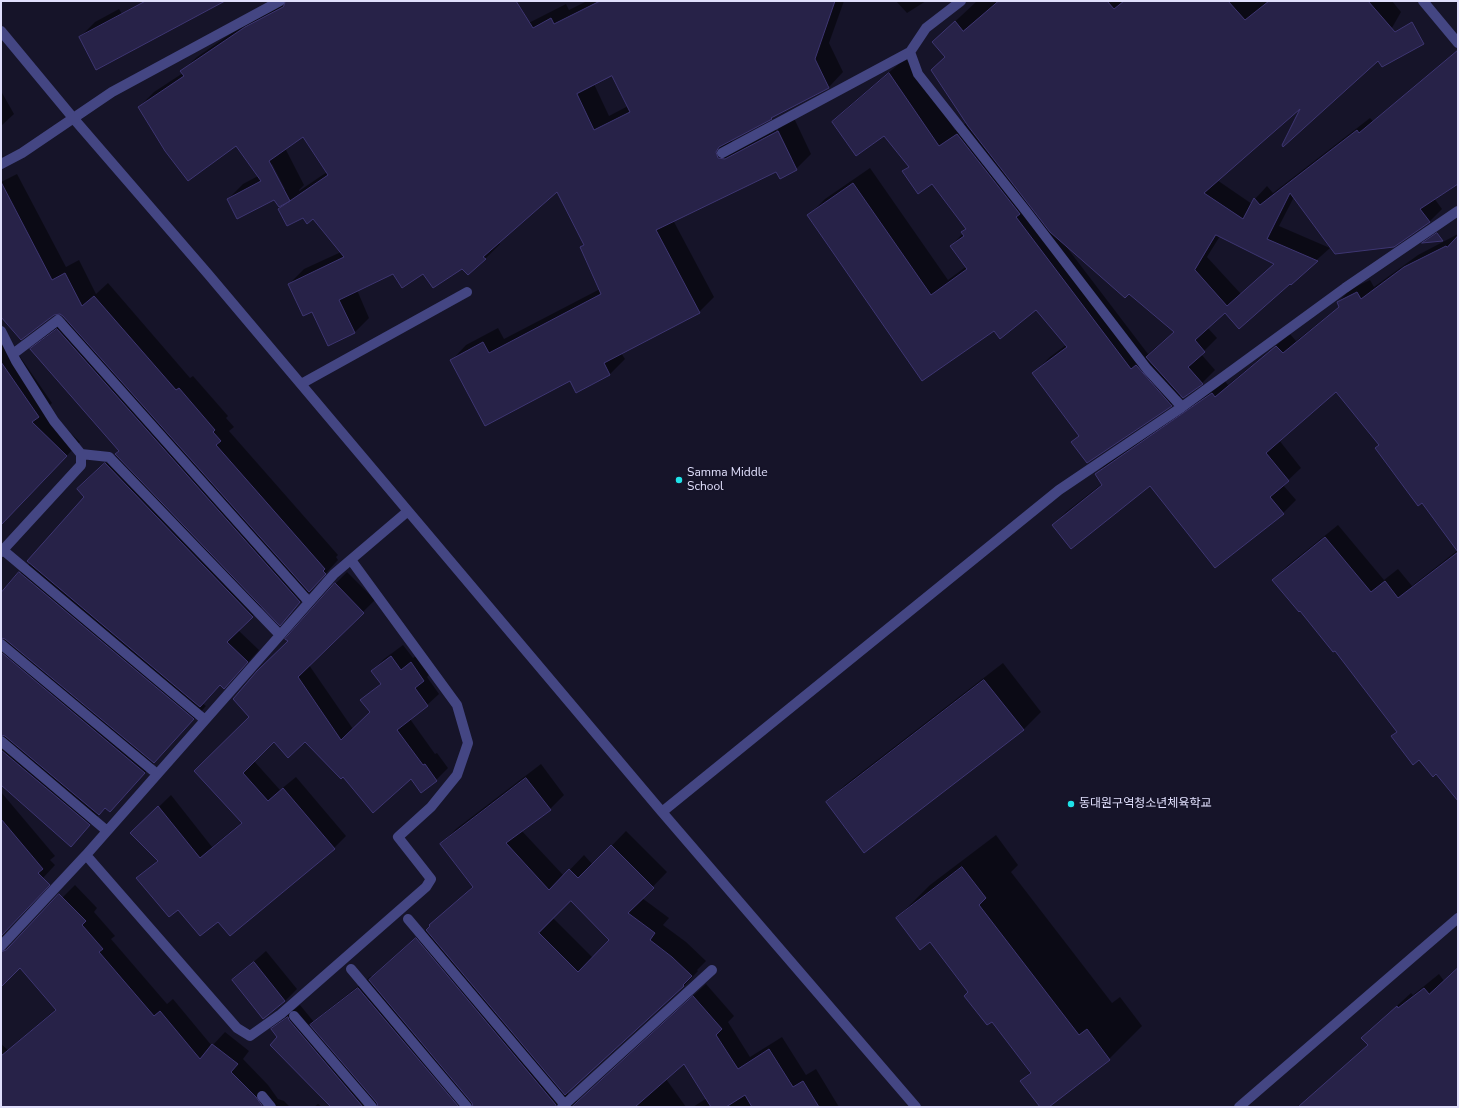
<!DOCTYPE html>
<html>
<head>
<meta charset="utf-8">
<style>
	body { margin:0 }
	#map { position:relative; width:1459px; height:1108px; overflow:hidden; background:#161429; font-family:"Nunito Sans",sans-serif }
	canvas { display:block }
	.frame { position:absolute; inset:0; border:2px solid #e0dffc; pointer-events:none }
</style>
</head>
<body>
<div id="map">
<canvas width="1459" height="1108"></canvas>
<div class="frame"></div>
</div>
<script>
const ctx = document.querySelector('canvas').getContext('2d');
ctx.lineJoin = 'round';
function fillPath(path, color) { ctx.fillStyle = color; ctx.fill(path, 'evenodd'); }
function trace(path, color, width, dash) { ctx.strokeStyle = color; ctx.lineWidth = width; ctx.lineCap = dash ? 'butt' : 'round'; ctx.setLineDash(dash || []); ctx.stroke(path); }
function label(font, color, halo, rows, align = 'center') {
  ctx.font = font + ' "Nunito Sans","Noto Sans KR",sans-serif'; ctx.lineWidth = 3; ctx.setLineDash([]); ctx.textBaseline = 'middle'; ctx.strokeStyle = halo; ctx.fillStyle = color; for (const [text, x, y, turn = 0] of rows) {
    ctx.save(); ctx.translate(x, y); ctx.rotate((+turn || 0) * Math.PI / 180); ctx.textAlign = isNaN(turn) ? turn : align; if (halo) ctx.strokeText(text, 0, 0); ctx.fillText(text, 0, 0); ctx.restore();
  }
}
fillPath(new Path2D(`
	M148,1H223L80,37L95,22L119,9L122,14Z
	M283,1H514L448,64L566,4L569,10L587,1H844L829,43L843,72L829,87L774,115L771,118L731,140L733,144L793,116L811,154L796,169L777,171L673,220L714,297L699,312L621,353L625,359L610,374L576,391L570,380L452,360L466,345L498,328L504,339L600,289L581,247L584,243L558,190L498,242L500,244L485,259L463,267L424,272L393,273L357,290L369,318L354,333L313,311L289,284L304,269L341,252L314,217L303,216L279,210L287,202L274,198L228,199L243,184L258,176L236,144L139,107L154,92L183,73L182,71L197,57L261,13ZM612,74L628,106L609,116L594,84ZM774,126H776L792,158H790ZM303,136L327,172L299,191V190L304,185L285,148ZM272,164L285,189H282L270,165Z
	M896,1H926L907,13Z
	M977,1H1392L1401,12L1372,63L1303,105L1217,180L1252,204L1255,199L1267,186L1273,193L1370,118L1373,121L1458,50V183L1434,198L1442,209L1429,222L1294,197L1279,226L1330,248L1291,283L1225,311L1207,327L1217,338L1201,354L1215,370L1202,383L1183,397L1181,395L1171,405L1087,462L1080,436L1034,373L1050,357L1066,345L1037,308L994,329L922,380L809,215L825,199L870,168L948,280L967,266L951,246L967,229L932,182L904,171L910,165L884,135L833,122L849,106L906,58L955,130L966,123L946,57V30ZM1220,236L1275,264L1241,294L1207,257ZM1065,245L1129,292L1175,331L1148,354Z
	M1,91L14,114L1,126Z
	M17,174L66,267L79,260L96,294L108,283L190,378L193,376L228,416L226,418L234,427L229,431L338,555L336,557L338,560L280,624L263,606L238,630L259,650L236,676L221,684L202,703L206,706L122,798L106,807L71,845L1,784V594L30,563L85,497L78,489L120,451L31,350L43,338L67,319L63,315L57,312L1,315V182Z
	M1458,234V800L1437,773L1392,736L1398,731L1335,649L1274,580L1286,567L1338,525L1384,580L1398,569L1412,586L1458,550L1380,444L1336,390L1279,440L1301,468L1283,485L1296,500L1283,513L1150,484L1053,525L1066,512L1103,483L1096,474L1109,461L1225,381L1228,385L1290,334L1296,341L1340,306L1338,302L1351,289L1370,280L1374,287L1418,255Z
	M1,329L52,403L46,409L80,442L1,524Z
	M347,572L375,600L309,665L353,729L371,712L362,700L381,683L372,671L384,659L403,645L413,658L423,651L435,668L427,677L439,694L427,705L410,719L435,754L437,753L448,768L436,780L421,791L411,778L343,775L305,741H274L254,761L280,790L296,777L346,836L334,848L218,920L179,908L137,878L158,860L132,833L171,795L212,847L242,822L195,771L251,717L289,641L335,584Z
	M1003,663L1041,712L1023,730L827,803L845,785Z
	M541,764L564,795L550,809L521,830L564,876L584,855L593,865L626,831L667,872L642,898L669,918L663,925L686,942L706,961L697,970L698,971L684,986L568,1091V1096L573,1101H577L583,1097L706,984L734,1016L728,1022L750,1057L782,1037L806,1075L816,1069L839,1107H693L707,1098L684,1063L666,1079L686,1107H332L272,1029L285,1017L300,1005L314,1022L324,1013L371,976L373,978L473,886L441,844L456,829ZM571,900L611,940L593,958L553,918Z
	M1,792L55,856L50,860L55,865L43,878L1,909Z
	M996,835L1018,865L1011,872L1112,1003L1120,997L1142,1026L1109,1059L1047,1107H1042L1022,1081L1031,1071L930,940L897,918L930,885Z
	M75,885L97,908L94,912L115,936L111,939L167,1004L173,999L212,1046L225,1032L249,1051L243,1059L268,1085L278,1099L284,1101L290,1107H1V1044L8,1050L56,1009L20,967L1,986V959Z
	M266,951L297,989L285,1001L263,1018L233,980Z
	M1458,968V1107H1296L1303,1103L1368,1045L1362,1038L1411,993L1413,995L1439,974L1444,981Z
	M318,1104L322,1107H314Z`), '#0007');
const building = new Path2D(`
	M146,1H225L96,70L79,37Z
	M286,1H516L533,28L551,18L554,24L600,1H835L815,59L829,88L771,118L772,119L719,147L716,152L718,158L725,159L778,131L797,170L780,179L776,172L656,230L700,313L604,363L610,375L576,393L570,381L485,426L450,360L483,342L489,353L601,294L580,247L584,245L557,192L483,257L486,259L468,275L462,269L433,288L423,274L402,288L393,274L339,300L355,333L328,346L312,312L303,316L288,284L344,257L313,219L307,224L303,218L287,226L278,209L328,175L303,137L269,161L290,201L279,207L274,200L237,219L227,199L261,181L236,146L188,181L165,151L138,107L184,76L180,71L245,27L283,7ZM612,76L630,112L594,130L577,94Z
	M999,1H1107L1114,9L1124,1H1228L1245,20L1269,1H1368L1395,32L1412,22L1424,44L1382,67L1378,61L1283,147L1282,145L1300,109L1204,193L1243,219L1254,198L1260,205L1357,130L1359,133L1458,50V184L1420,209L1430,222L1394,247L1335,254L1290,193L1267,239L1318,261L1291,285L1290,284L1239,329L1225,313L1195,340L1205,352L1188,367L1203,384L1183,398L1146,357L1174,332L1129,294L1125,298L1050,232L968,126L931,70L945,57L932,42L955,21L963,31ZM1216,235L1274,264L1227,306L1195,270Z
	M889,73L939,146L957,134L1020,214L1016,217L1131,369L1136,365L1172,406L1087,463L1071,442L1079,436L1032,373L1067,347L1036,310L1000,339L994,331L922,381L807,215L853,183L931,295L967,269L950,246L964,236L961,232L966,229L932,184L918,194L902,171L909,167L884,136L856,156L832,122Z
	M1,182L52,280L65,273L82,306L94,296L176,390L179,388L215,430L213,432L221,441L216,445L325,569L323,571L326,574L309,592L63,316L60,314L54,315L21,340L1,317Z
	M1437,233L1443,241L1422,243Z
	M1458,236V801L1436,774L1433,777L1419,760L1413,765L1391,736L1397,732L1335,651L1333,652L1300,611L1299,612L1272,580L1325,537L1371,592L1385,581L1398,598L1458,552L1422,503L1418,506L1375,448L1379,445L1336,392L1266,453L1289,481L1270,497L1284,514L1215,568L1150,486L1071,549L1052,525L1102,485L1095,474L1212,393L1215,397L1276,346L1283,353L1339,307L1337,302L1357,292L1361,299L1404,267L1446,246L1447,247Z
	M57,329L300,602L280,626L115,454L119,451L30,349Z
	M1,362L39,417L32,422L67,456L1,525Z
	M105,463L253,617L227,642L248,662L224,689L220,685L200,707L27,561L84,497L77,489Z
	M19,572L194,719L154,763L5,639L1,638V593Z
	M335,583L364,613L298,677L341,740L370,712L360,700L381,684L371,671L391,656L401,670L411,662L424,681L415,688L428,706L397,730L423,765L425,764L437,781L421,793L411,779L373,813L343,777L341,779L305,742L288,758L274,742L243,773L268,801L283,788L335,849L230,936L218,922L200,936L178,910L169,917L136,878L158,861L130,833L158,806L200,858L242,823L194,771L249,717L233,699L257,671L288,641L285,639Z
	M1,652L145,773L110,812L105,808L99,815L5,736L1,735Z
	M984,680L1024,730L864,853L826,802Z
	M1,750L90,825L71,847L1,785Z
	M526,778L551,810L506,843L549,890L569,869L578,878L611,845L654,888L628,913L655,933L650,940L672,957L692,976L683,985L684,986L565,1095L426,930L430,926L429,925L473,887L440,844ZM571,901L609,940L578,972L539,933Z
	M1,819L43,869L38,873L50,885L1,936Z
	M962,867L986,898L979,905L1079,1035L1087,1029L1110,1060L1049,1107H1040L1020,1081L1031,1073L992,1022L987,1025L964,996L968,992L930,942L920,950L896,918Z
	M59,894L86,921L82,925L103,949L99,952L154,1016L160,1011L200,1059L212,1044L238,1064L231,1072L256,1097L263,1107H1V1056L56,1010L20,968L1,987V952L6,950Z
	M416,938L556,1105V1107H473L472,1103L369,980Z
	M254,962L285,1001L263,1019L232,980Z
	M1458,968V1107H1298L1368,1045L1361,1038L1397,1006L1398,1008L1424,988L1429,994Z
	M358,988L459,1107H378L377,1103L310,1025Z
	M693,996L722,1029L716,1035L738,1069L769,1049L793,1087L803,1081L819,1107H752L745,1095L726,1107H711L684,1064L635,1107H572Z
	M288,1017L289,1020L363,1107H331L270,1045L277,1037L271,1029Z`);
fillPath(building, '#272248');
trace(building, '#3e3672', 1);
trace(new Path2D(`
	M961,1L926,28L910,52L918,74L1026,211L1147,369L1182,407
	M1423,1L1458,43
	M1,31L74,119L208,274L662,812L916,1107
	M722,153L910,52
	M1,164L22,153L112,92L280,1
	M1,331L16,361L54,421L81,454V465L1,552
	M13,354L58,320L309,602
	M301,384L467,292
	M81,454L109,457L280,635
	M3,550L205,720
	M1,644L157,774
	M1,741L107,831
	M662,812L1059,490L1182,407L1345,288L1458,211
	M86,855L237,1028L250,1036L281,1014L426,887L431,879L398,837L431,807L457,775L468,743L457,705L351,560
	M408,919L565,1105
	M1,946L86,855L334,574L408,511
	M351,969L467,1107
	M294,1016L372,1107
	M262,1096L271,1107
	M562,1107L712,970
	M1239,1107L1458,918`), '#444683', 10);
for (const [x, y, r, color] of [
	[679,480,4,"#1fe2e8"],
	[1071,804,4,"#1fe2e8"]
]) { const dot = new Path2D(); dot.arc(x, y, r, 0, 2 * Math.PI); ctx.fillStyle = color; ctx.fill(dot); trace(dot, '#161429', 1.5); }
label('12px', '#e0dffc', '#161429', [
	["Samma Middle",687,473],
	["School",687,487],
	["동대원구역청소년체육학교",1079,804]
], 'left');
</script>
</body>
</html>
